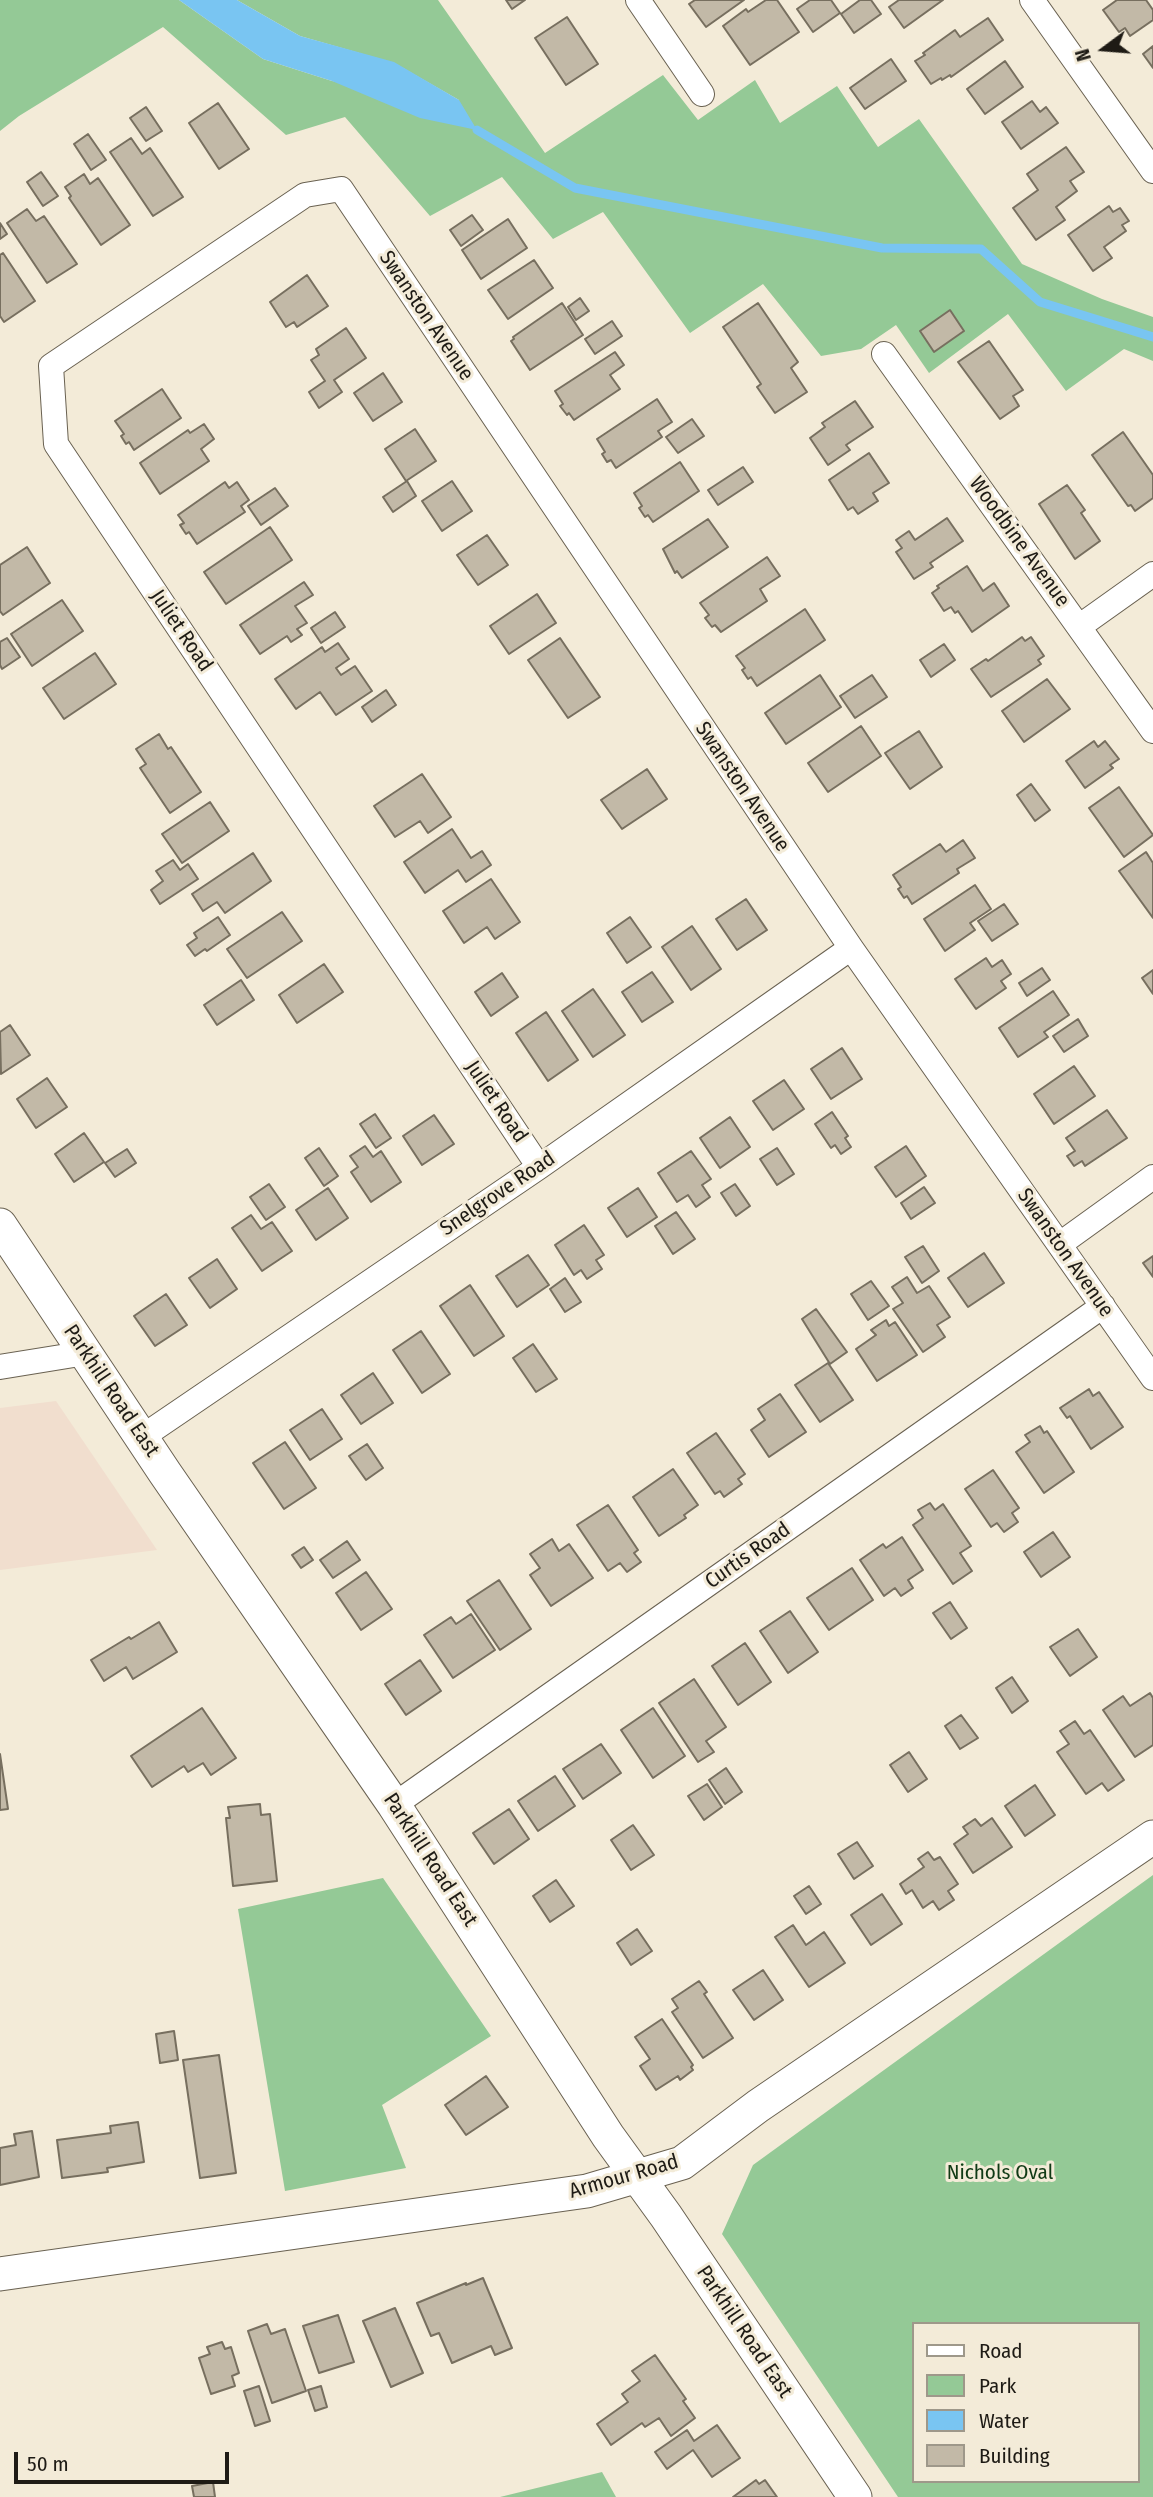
<!DOCTYPE html>
<html>
<head>
<meta charset="utf-8">
<style>
	body { margin:0 }
	#map { position:relative; width:1153px; height:2497px; overflow:hidden; background:#f3ebd8; font-family:"Fira Sans Condensed",sans-serif }
	canvas { display:block }
	.legend { position:absolute; left:912px; top:2322px; width:228px; height:161px; box-sizing:border-box; background:#f3ebd8; border:2px solid #9e988a; margin:0; padding:9px 12px; list-style:none; font-size:21px; color:#1e1b15 }
	.legend li { display:flex; align-items:center; gap:14px; height:35px }
	.legend b { width:35px; border:2px solid #9e988a }
	.north { position:absolute; left:1069px; top:14px; width:70px; height:70px; -webkit-text-stroke:5px #f3ebd8; paint-order:stroke; rotate:254deg; font-size:19px; font-weight:700; line-height:28px; text-align:center; color:#1e1b15 }
	.north::after { content:''; display:block; margin:auto; width:24px; height:32px; background:#1e1b15; clip-path:polygon(50% 0,100% 100%,50% 72%,0 100%) }
	.scale { position:absolute; left:14px; top:2452px; width:215px; height:32px; box-sizing:border-box; border:4px solid #1e1b15; border-top:0; padding-left:9px; font-size:21px; line-height:24px; white-space:nowrap; color:#1e1b15; -webkit-text-stroke:5px #f3ebd8; paint-order:stroke }
</style>
</head>
<body>
<div id="map">
<canvas width="1153" height="2497"></canvas>
<ul class="legend">
<li><b style="height:9px;background:#fff"></b>Road</li>
<li><b style="height:19px;background:#94c996"></b>Park</li>
<li><b style="height:19px;background:#79c5f2"></b>Water</li>
<li><b style="height:19px;background:#c2b9a7"></b>Building</li>
</ul>
<div class="north">N</div>
<div class="scale">50 m</div>
</div>
<script>
const ctx = document.querySelector('canvas').getContext('2d');
ctx.lineJoin = 'round';
function fillPath(path, color) { ctx.fillStyle = color; ctx.fill(path, 'evenodd'); }
function trace(path, color, width, dash) { ctx.strokeStyle = color; ctx.lineWidth = width; ctx.lineCap = dash ? 'butt' : 'round'; ctx.setLineDash(dash || []); ctx.stroke(path); }
function label(font, color, halo, rows, align = 'center') {
  ctx.font = font + ' "Fira Sans Condensed",sans-serif'; ctx.lineWidth = 6; ctx.setLineDash([]); ctx.textBaseline = 'middle'; ctx.strokeStyle = halo; ctx.fillStyle = color; for (const [text, x, y, turn = 0] of rows) {
    ctx.save(); ctx.translate(x, y); ctx.rotate((+turn || 0) * Math.PI / 180); ctx.textAlign = isNaN(turn) ? turn : align; if (halo) ctx.strokeText(text, 0, 0); ctx.fillText(text, 0, 0); ctx.restore();
  }
}
fillPath(new Path2D(`
	M56,1401L157,1550L0,1570V1408Z`), '#f1dece');
fillPath(new Path2D(`
	M0,0H179L263,59L332,81L459,100L394,63L300,36L237,0H438L545,153L663,75L698,120L755,80L780,123L837,86L878,147L919,119L1022,264L1102,299L1153,317V361L1124,349L1066,391L1008,314L929,373L896,325L861,349L821,356L763,284L690,333L603,212L553,239L502,177L430,216L345,117L286,135L163,27L19,116L0,131Z
	M1153,1875V2497H898L722,2234L753,2165ZM913,2324H1137V2481H913Z
	M383,1878L491,2036L382,2105L406,2168L285,2191L238,1909Z
	M602,2472L616,2497H500Z`), '#94c996');
fillPath(new Path2D(`
	M179,0H237L300,36L394,62L459,100L477,130L420,118L332,81L263,59Z`), '#79c5f2');
trace(new Path2D(`
	M477,130L575,188L882,248L981,249L1040,302L1153,337`), '#79c5f2', 9);
const building = new Path2D(`
	M506,0H525L512,9Z
	M695,0H744L706,27L689,4Z
	M766,0H777L799,32L750,65L723,26L746,9L748,12Z
	M810,0H831L840,13L813,32L797,9Z
	M860,0H871L881,14L854,33L841,14Z
	M899,0H943L904,28L889,7Z
	M1117,0H1146L1153,10V20L1130,36L1125,28L1119,32L1103,10Z
	M567,17L598,64L566,85L535,38Z
	M988,18L1003,40L951,77L950,75L942,80L941,78L931,84L915,61L925,55L923,53L955,30L960,37Z
	M1153,46V68L1143,54Z
	M891,59L906,81L865,109L850,88Z
	M1005,61L1023,87L985,114L967,89Z
	M1032,101L1040,112L1046,107L1058,123L1021,149L1002,122Z
	M218,103L249,149L219,169L189,123Z
	M146,107L162,131L146,141L130,118Z
	M88,134L106,160L91,170L74,144Z
	M131,138L142,154L150,148L183,197L153,216L110,152Z
	M1066,147L1084,172L1070,181L1077,191L1056,207L1065,220L1036,240L1013,208L1038,190L1027,174Z
	M41,172L58,196L43,206L27,182Z
	M84,174L90,184L98,178L130,225L101,245L69,198L71,196L65,187Z
	M1109,206L1113,212L1120,208L1129,221L1122,225L1126,231L1104,247L1112,258L1093,271L1068,235Z
	M27,209L36,221L44,216L77,264L47,283L7,223Z
	M472,215L483,230L461,246L450,230Z
	M508,219L527,248L481,279L462,250Z
	M0,223L7,234L0,239Z
	M3,253L35,301L4,322L0,316V255Z
	M534,260L553,288L508,319L488,290Z
	M307,275L328,306L297,327L294,322L286,327L270,302Z
	M580,298L589,311L576,320L568,307Z
	M562,303L583,335L530,370L511,341L514,339L513,337Z
	M758,303L798,362L791,368L807,392L775,413L757,387L761,384L723,327Z
	M950,310L964,331L934,352L920,331Z
	M612,321L622,336L595,354L585,339Z
	M346,328L366,358L334,380L342,392L319,408L309,392L325,381L311,360L319,355L316,349Z
	M989,341L1023,390L1013,396L1019,406L1000,419L958,362Z
	M615,352L624,365L610,375L620,389L574,420L569,413L567,415L560,406L563,404L555,391Z
	M383,373L402,402L373,421L354,393Z
	M162,389L181,418L134,450L129,442L126,444L121,436L124,434L115,421Z
	M657,399L672,422L658,431L662,437L616,468L611,460L607,462L602,454L605,452L597,439Z
	M855,401L873,427L846,445L850,450L828,465L810,438L825,427L822,423Z
	M692,419L704,436L678,453L666,437Z
	M204,424L214,439L201,449L209,461L160,494L140,463L188,430L190,433Z
	M415,429L436,461L406,481L385,449Z
	M1123,432L1153,475V498L1135,511L1131,505L1128,506L1092,455Z
	M869,453L889,483L873,493L878,501L858,514L853,507L848,510L829,480Z
	M680,462L699,491L653,522L648,515L645,517L639,508L642,506L634,493Z
	M743,467L753,482L718,505L708,490Z
	M407,481L416,496L393,512L383,497Z
	M452,481L472,511L442,531L422,501Z
	M225,482L229,488L237,482L249,500L241,506L245,512L197,544L189,532L186,534L180,525L184,523L178,515Z
	M1067,485L1085,510L1081,513L1100,541L1075,559L1039,504Z
	M275,488L288,506L261,525L248,506Z
	M947,518L963,541L930,563L933,567L914,579L896,552L902,548L896,540L909,531L915,540Z
	M708,519L728,547L682,578L677,571L675,573L663,549Z
	M270,527L292,560L226,604L204,572Z
	M487,535L508,565L478,585L457,555Z
	M27,547L50,583L3,615L0,611V565Z
	M767,557L780,576L760,589L767,601L721,632L715,625L712,627L705,618L709,615L700,603Z
	M967,566L983,591L994,583L1009,606L972,632L958,611L955,613L951,607L944,611L932,593L939,588L937,586Z
	M304,582L313,595L295,606L307,623L297,629L302,635L291,642L287,636L260,654L240,625Z
	M537,594L556,623L509,654L490,626Z
	M62,600L83,631L32,666L11,634Z
	M805,609L825,640L757,686L751,677L748,679L742,670L745,668L736,656Z
	M335,612L345,627L321,643L311,628Z
	M1022,637L1025,641L1031,637L1044,656L1038,660L1041,664L991,697L971,669L986,659L988,661Z
	M7,638L20,657L2,669L0,665V642Z
	M560,638L600,697L568,718L528,660Z
	M338,643L349,659L336,668L341,675L355,666L372,691L336,715L320,692L296,709L275,679L322,647L325,652Z
	M944,644L955,660L931,677L920,660Z
	M95,653L116,684L64,719L43,688Z
	M820,675L841,707L786,744L765,713Z
	M872,675L887,697L855,718L840,696Z
	M1047,679L1070,709L1024,742L1002,711Z
	M386,690L396,705L372,722L362,707Z
	M861,726L881,756L828,792L808,763Z
	M919,731L942,767L910,789L885,753Z
	M159,734L168,749L171,747L201,792L170,813L140,768L146,764L136,749Z
	M1094,741L1098,747L1105,741L1119,759L1110,765L1113,768L1085,788L1066,761Z
	M647,769L667,799L622,829L601,800Z
	M422,774L451,817L428,833L420,821L395,837L374,806Z
	M1031,784L1050,810L1035,821L1017,795Z
	M1119,787L1153,835L1124,857L1089,808Z
	M210,802L229,831L182,863L162,834Z
	M452,829L471,858L482,851L491,865L466,882L458,870L425,893L404,862Z
	M963,840L975,858L957,869L959,873L912,904L907,896L904,898L898,889L901,887L893,875L940,844L946,852Z
	M1146,852L1153,863V918L1119,871Z
	M253,853L271,881L225,913L217,902L203,911L192,894Z
	M173,860L180,870L188,864L198,879L160,904L151,890L163,881L156,871Z
	M491,879L520,922L495,939L487,927L464,943L443,911Z
	M975,885L991,909L970,923L975,930L945,951L924,919Z
	M746,899L767,930L737,950L716,919Z
	M1004,904L1018,924L992,941L978,921Z
	M282,912L302,941L247,978L227,949Z
	M218,917L230,935L207,951L205,949L195,956L187,945L197,938L194,933Z
	M630,917L651,947L627,963L607,933Z
	M692,926L721,969L691,990L662,947Z
	M986,958L992,967L1002,960L1011,974L1001,981L1006,988L976,1009L955,979Z
	M324,964L343,992L297,1023L279,995Z
	M1042,968L1050,980L1027,996L1019,983Z
	M1153,970V994L1142,978Z
	M652,972L673,1002L642,1022L622,992Z
	M502,973L518,997L491,1016L475,992Z
	M241,980L254,1000L217,1025L204,1005Z
	M593,989L625,1035L593,1057L562,1011Z
	M1053,991L1069,1015L1044,1032L1048,1037L1018,1057L999,1028Z
	M546,1012L578,1060L548,1081L516,1033Z
	M1078,1019L1088,1036L1064,1052L1053,1036Z
	M10,1025L30,1055L1,1074L0,1032Z
	M842,1048L862,1079L831,1099L811,1069Z
	M1074,1066L1095,1096L1054,1124L1034,1094Z
	M47,1078L67,1107L36,1128L17,1099Z
	M784,1080L804,1109L773,1130L753,1101Z
	M1107,1110L1127,1138L1085,1166L1082,1161L1074,1166L1067,1156L1075,1151L1066,1138Z
	M832,1112L848,1136L845,1138L851,1147L841,1154L835,1145L831,1148L815,1124Z
	M375,1114L391,1138L376,1148L360,1124Z
	M434,1115L454,1144L422,1165L403,1136Z
	M730,1117L750,1147L720,1168L700,1138Z
	M84,1133L104,1162L74,1182L55,1154Z
	M365,1146L373,1157L381,1151L401,1182L371,1202L351,1172L358,1167L350,1156Z
	M906,1146L926,1176L896,1197L875,1167Z
	M319,1148L338,1176L324,1186L305,1158Z
	M777,1148L794,1174L777,1185L760,1159Z
	M127,1149L136,1163L115,1177L105,1163Z
	M691,1151L711,1179L702,1185L710,1197L696,1207L688,1195L677,1202L658,1173Z
	M269,1184L285,1207L266,1220L250,1197Z
	M735,1184L750,1206L736,1216L721,1193Z
	M924,1187L935,1203L911,1219L901,1203Z
	M328,1188L348,1218L316,1240L296,1210Z
	M638,1188L657,1217L627,1237L608,1208Z
	M676,1212L695,1239L673,1254L655,1226Z
	M251,1215L261,1229L272,1222L292,1251L262,1271L232,1228Z
	M584,1225L604,1255L596,1260L602,1269L587,1279L581,1270L574,1275L555,1245Z
	M923,1246L939,1271L922,1283L905,1257Z
	M984,1253L1004,1283L968,1307L948,1278Z
	M528,1255L549,1285L517,1307L496,1276Z
	M1153,1256V1277L1143,1263Z
	M217,1259L237,1289L210,1308L189,1278Z
	M907,1277L917,1293L929,1286L950,1317L937,1325L945,1337L923,1352L893,1309L903,1303L892,1287Z
	M565,1278L581,1302L565,1312L550,1289Z
	M871,1281L889,1306L868,1320L851,1294Z
	M470,1285L504,1336L474,1356L440,1306Z
	M166,1294L187,1325L155,1346L134,1316Z
	M816,1309L847,1352L830,1364L802,1319Z
	M886,1320L889,1326L895,1322L917,1355L877,1381L856,1349L876,1335L871,1330Z
	M421,1331L450,1374L422,1393L393,1350Z
	M533,1344L557,1379L536,1392L513,1358Z
	M828,1363L853,1400L820,1422L795,1385Z
	M373,1373L393,1403L361,1424L341,1395Z
	M1089,1389L1093,1396L1099,1392L1123,1427L1091,1449L1070,1416L1067,1418L1060,1408Z
	M780,1394L806,1432L769,1457L751,1430L765,1420L758,1409Z
	M322,1409L342,1439L310,1460L290,1430Z
	M1040,1426L1044,1433L1047,1431L1074,1472L1044,1493L1016,1452L1030,1442L1025,1435Z
	M716,1433L745,1474L738,1479L742,1484L724,1497L720,1491L715,1494L687,1453Z
	M285,1442L316,1488L284,1509L253,1463Z
	M367,1444L383,1468L366,1480L349,1456Z
	M673,1469L698,1505L684,1515L686,1518L659,1536L633,1497Z
	M993,1470L1019,1508L1012,1513L1018,1522L1004,1532L997,1523L991,1527L965,1489Z
	M930,1503L935,1510L943,1504L971,1546L960,1553L972,1571L953,1584L913,1525L923,1518L918,1510Z
	M608,1505L638,1550L634,1553L641,1562L627,1572L620,1563L608,1571L577,1525Z
	M1053,1532L1070,1557L1041,1577L1024,1552Z
	M902,1537L923,1570L908,1580L913,1588L901,1596L895,1588L884,1596L860,1560L883,1544L886,1548Z
	M552,1539L559,1551L569,1544L593,1578L551,1606L530,1575L540,1568L530,1554Z
	M347,1541L360,1560L333,1578L320,1560Z
	M304,1547L313,1560L301,1568L292,1555Z
	M852,1568L873,1600L829,1630L807,1598Z
	M366,1572L392,1609L361,1630L336,1593Z
	M499,1580L531,1629L500,1650L467,1601Z
	M950,1602L967,1628L951,1639L933,1613Z
	M790,1611L818,1652L788,1673L760,1631Z
	M471,1614L495,1650L453,1678L424,1635L451,1617L456,1624Z
	M159,1622L177,1652L133,1679L126,1667L104,1681L91,1660L129,1637L131,1639Z
	M1078,1629L1097,1657L1070,1676L1050,1647Z
	M745,1643L771,1682L738,1705L712,1666Z
	M420,1660L441,1691L406,1715L385,1684Z
	M1012,1677L1028,1701L1012,1713L996,1688Z
	M694,1679L726,1727L706,1741L714,1752L698,1762L659,1703Z
	M1150,1693L1153,1698V1745L1135,1757L1103,1710L1123,1696L1130,1706Z
	M202,1708L236,1758L211,1775L203,1763L188,1772L184,1766L152,1787L131,1756Z
	M653,1708L685,1756L653,1778L621,1730Z
	M961,1715L978,1738L960,1749L945,1726Z
	M1075,1721L1084,1734L1090,1730L1124,1780L1108,1791L1102,1783L1086,1794L1057,1752L1069,1744L1060,1731Z
	M601,1744L621,1773L583,1799L563,1769Z
	M909,1752L927,1779L908,1792L890,1765Z
	M0,1754L8,1809L0,1810Z
	M726,1768L742,1792L725,1804L709,1780Z
	M555,1776L575,1806L538,1831L518,1801Z
	M707,1784L722,1807L704,1820L688,1796Z
	M1035,1785L1055,1815L1025,1836L1005,1806Z
	M260,1804L261,1815L270,1814L277,1881L233,1886L226,1818H230L228,1807Z
	M509,1809L529,1839L494,1864L473,1833Z
	M992,1818L1012,1847L973,1873L954,1844L968,1834L963,1827L975,1819L981,1826Z
	M633,1825L654,1855L631,1870L611,1840Z
	M857,1842L873,1866L854,1879L838,1854Z
	M928,1852L934,1860L940,1857L958,1884L948,1891L954,1900L939,1910L933,1901L923,1908L912,1890L906,1894L900,1884L924,1867L918,1859Z
	M556,1880L574,1906L550,1922L533,1896Z
	M809,1886L821,1904L806,1914L794,1896Z
	M882,1894L902,1924L871,1945L851,1915Z
	M793,1925L806,1945L824,1932L845,1963L809,1987L775,1937Z
	M637,1929L652,1951L631,1965L617,1943Z
	M763,1970L783,2000L754,2020L733,1990Z
	M699,1981L707,1992L704,1994L733,2038L703,2058L672,2012L678,2008L672,1999Z
	M662,2019L693,2065L691,2067L693,2070L680,2080L678,2076L656,2090L640,2066L650,2059L635,2037Z
	M174,2031L178,2060L160,2063L156,2034Z
	M219,2055L236,2173L200,2178L183,2060Z
	M486,2076L508,2107L466,2135L445,2105Z
	M138,2122L144,2162L107,2168L108,2172L62,2178L57,2140L111,2133L110,2126Z
	M32,2131L39,2177L0,2185V2148L16,2145L14,2134Z
	M483,2278L512,2348L495,2355L491,2346L452,2363L439,2333L431,2336L417,2303L466,2283V2285Z
	M395,2308L423,2373L391,2387L363,2321Z
	M338,2315L354,2362L319,2373L303,2326Z
	M267,2324L271,2334L285,2329L306,2391L272,2403L248,2331Z
	M222,2342L225,2349L231,2347L239,2373L232,2376L235,2386L211,2394L199,2358L210,2354L207,2347Z
	M655,2355L686,2399L683,2401L695,2418L671,2436L659,2418L645,2427L642,2423L611,2445L597,2424L628,2402L622,2394L640,2381L632,2371Z
	M259,2386L270,2421L255,2426L244,2391Z
	M321,2386L327,2407L315,2411L308,2390Z
	M717,2425L740,2458L712,2477L693,2450L667,2469L655,2452L687,2430L694,2441Z
	M756,2480L759,2484L765,2480L777,2497H733Z
	M213,2482L215,2497H194L192,2486Z`);
fillPath(building, '#c2b9a7');
trace(building, '#776f5f', 2);
const street = new Path2D(`
	M638,0L702,94
	M1032,0L1153,171
	M884,354L1153,731
	M1080,626L1153,574
	M539,1167L56,444L51,366L305,195L341,189L851,948L1153,1378
	M1060,1244L1153,1177
	M0,1367L86,1353
	M142,1437L539,1167L851,948
	M394,1805L1103,1306`);
const secondary = new Path2D(`
	M0,1225L165,1473L394,1805L608,2136L666,2216L855,2497
	M0,2274L587,2191L682,2163L758,2106L1153,1837`);
trace(street, '#696151', 26);
trace(secondary, '#696151', 35);
trace(street, '#fff', 24);
trace(secondary, '#fff', 33);
label('21px', '#1e1b15', '#f3ebd8', [
	["Swanston Avenue",426,316,56],
	["Woodbine Avenue",1019,542,54],
	["Juliet Road",181,631,56],
	["Swanston Avenue",742,787,56],
	["Juliet Road",496,1102,56],
	["Snelgrove Road",498,1194,-34],
	["Swanston Avenue",1065,1253,55],
	["Parkhill Road East",111,1391,56],
	["Curtis Road",748,1556,-35],
	["Parkhill Road East",430,1860,57],
	["Armour Road",624,2177,-16],
	["Parkhill Road East",744,2332,56]
]);
label('21px', '#103a15', '#f3ebd8', [
	["Nichols Oval",1000,2173]
]);
</script>
</body>
</html>
